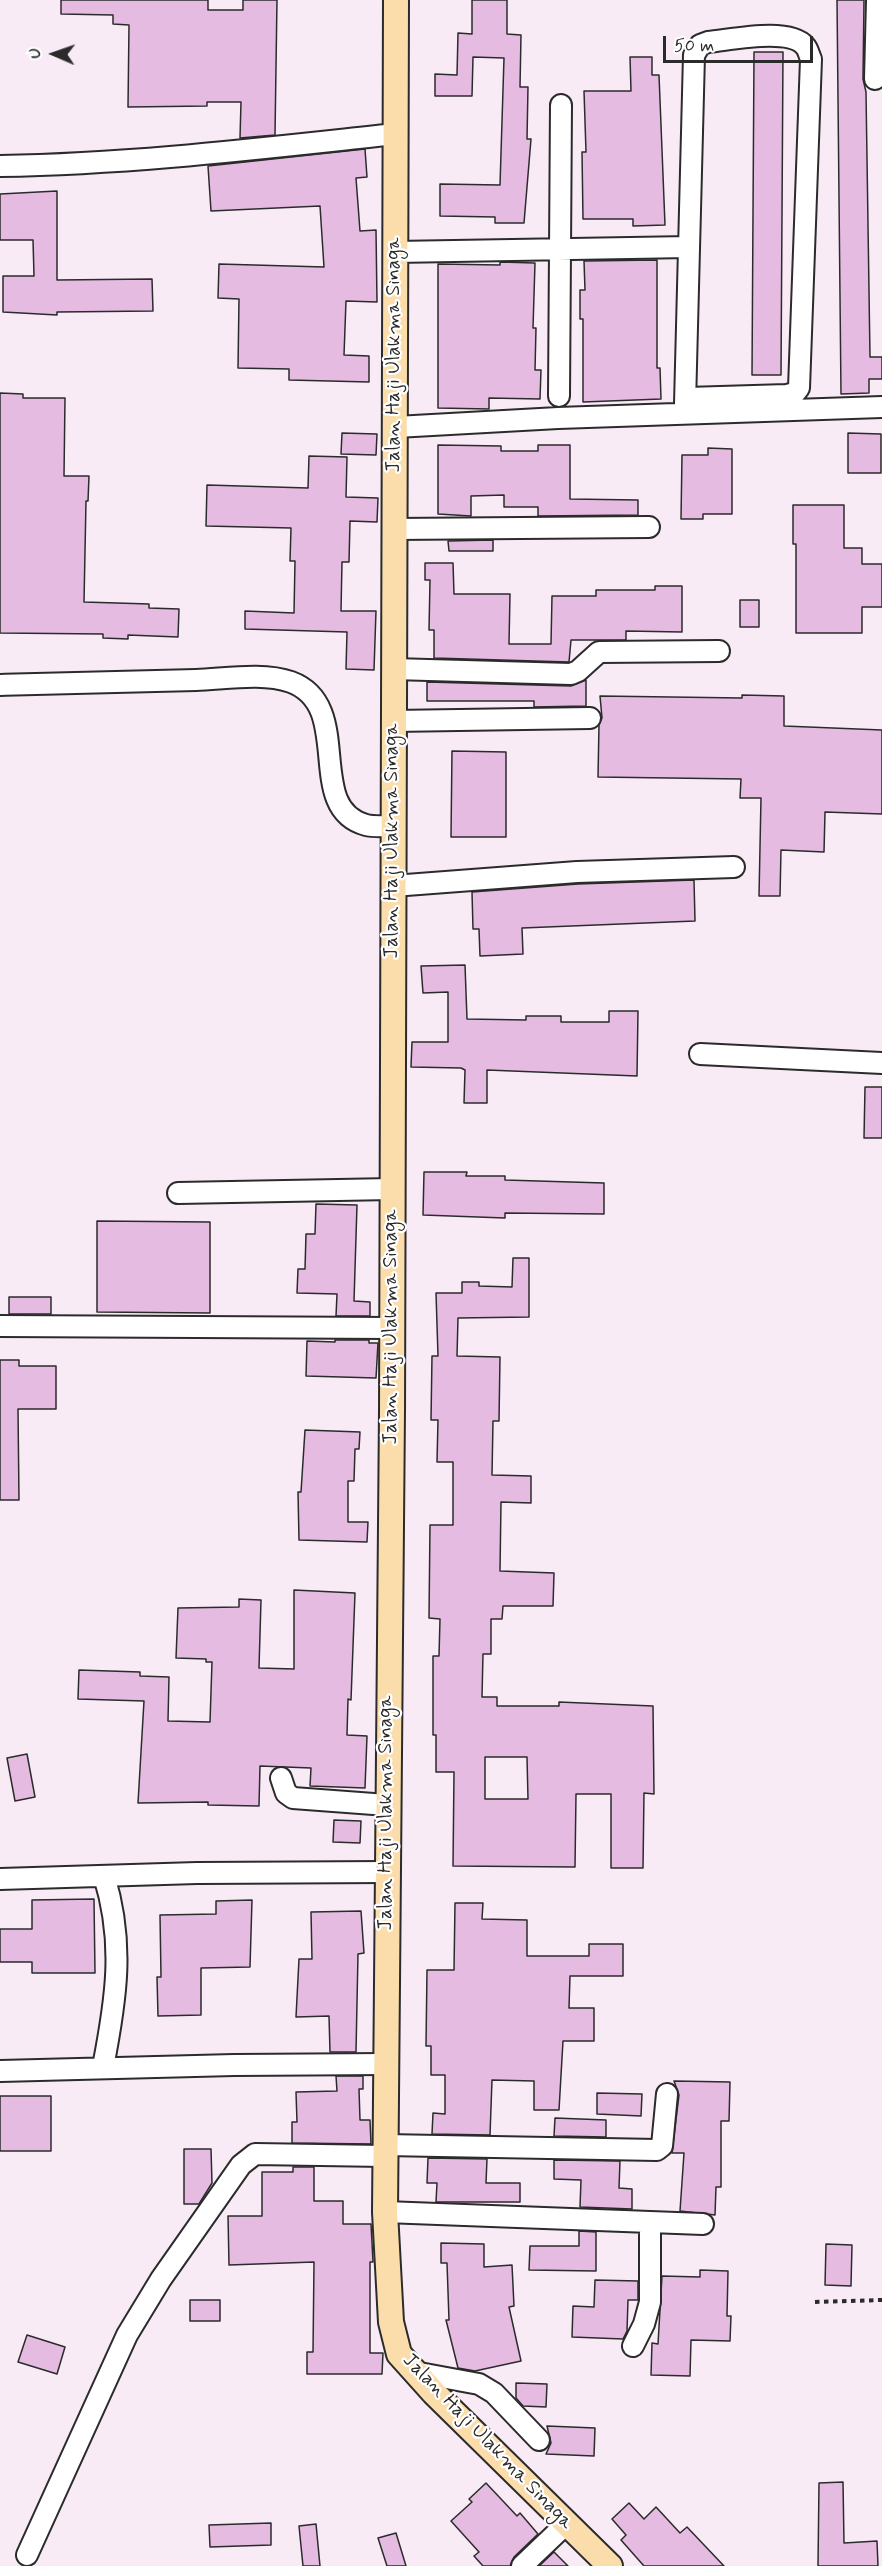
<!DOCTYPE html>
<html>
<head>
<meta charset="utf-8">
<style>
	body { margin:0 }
	#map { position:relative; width:882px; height:2566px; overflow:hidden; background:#f8ebf6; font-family:Mynerve,sans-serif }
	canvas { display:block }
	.north { position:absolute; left:24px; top:24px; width:60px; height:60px; -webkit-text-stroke:4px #fff; paint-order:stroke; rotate:272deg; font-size:16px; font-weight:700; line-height:24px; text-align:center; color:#2b2b2b }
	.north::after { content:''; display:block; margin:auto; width:21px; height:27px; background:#2b2b2b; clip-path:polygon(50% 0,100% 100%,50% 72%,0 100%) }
	.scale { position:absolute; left:663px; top:36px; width:150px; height:27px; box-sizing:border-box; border:3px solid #2b2b2b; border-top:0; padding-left:8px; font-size:18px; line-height:21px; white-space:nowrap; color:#2b2b2b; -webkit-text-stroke:4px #fff; paint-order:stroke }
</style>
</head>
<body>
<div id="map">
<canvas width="882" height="2566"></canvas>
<div class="north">U</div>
<div class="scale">50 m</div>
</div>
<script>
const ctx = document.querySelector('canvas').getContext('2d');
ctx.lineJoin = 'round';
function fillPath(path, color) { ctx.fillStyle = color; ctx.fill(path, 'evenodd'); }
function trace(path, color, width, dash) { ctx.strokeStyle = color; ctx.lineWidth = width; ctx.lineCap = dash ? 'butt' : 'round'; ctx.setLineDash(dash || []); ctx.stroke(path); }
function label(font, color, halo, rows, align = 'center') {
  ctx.font = font + ' Mynerve,sans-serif'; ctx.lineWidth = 4.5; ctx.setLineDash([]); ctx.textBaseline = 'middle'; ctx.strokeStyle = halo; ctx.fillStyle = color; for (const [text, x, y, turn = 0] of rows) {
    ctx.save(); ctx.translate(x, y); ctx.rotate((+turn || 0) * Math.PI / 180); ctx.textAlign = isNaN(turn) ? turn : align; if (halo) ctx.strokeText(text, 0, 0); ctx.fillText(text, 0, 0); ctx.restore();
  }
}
const building = new Path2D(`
	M61,0H208V10H243V0H277L275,135L240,138L241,102H207V106L128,107L129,25L113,24V15L61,14Z
	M472,0H507V34L521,35L520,87H528L527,139H531L524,223H495V217L440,216V184L500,185L504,58L473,57L472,96H435V74L457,75L458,33L472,34Z
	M837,0H864L863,79L866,92L870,357H882V379H869V393L841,394Z
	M754,52H783L781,375H752Z
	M630,57H652V75H659L665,225L633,226V219H583L582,152H586L584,91H631Z
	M365,149L367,177L356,178L360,231L376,230L377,302L346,301L344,355L369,356V382L289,380V369L238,368L239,299L218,298L219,264L324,267L320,206L211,211L208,166Z
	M57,191V280L152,279L153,311L57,312V315L3,312V276H34L33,240H0V194Z
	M657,260V368H660L661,399L583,402V319H580V290H585L584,261Z
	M500,262L535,263L533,328H536L535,370H541L540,399L489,398V409L438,408V264L500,265Z
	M0,393L23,394V398H65L64,476H89L88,501H86L84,602L149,604V608L179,609L178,637L128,635V639L103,638V634L0,633Z
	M342,433L377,434L376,455L341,454Z
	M848,433L881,434V473H848Z
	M438,445L501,446V451H538V445H570V499L638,500V515L538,516V507H504V495L471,496V516L438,514Z
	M708,448L732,449V514H703V519H681L682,455H708Z
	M309,456L347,457L346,497L378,498L377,522L350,521L349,562H342L341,611H376L374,670L346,669L347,632L245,629V611L294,613L295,561H290L291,528L206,526L207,485L308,488Z
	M793,505H844V548H862V564H882V607H862V633H796V544H793Z
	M493,540V551H449L448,541Z
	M425,563H453L454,594H510L509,644H551L552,596H596V590H655V586H682V632L626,631V640H571L569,662L434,658V630H429L430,580H425Z
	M740,600H759V627H740Z
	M586,680V706L534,707V701H427V682L571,686Z
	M742,695L784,696V726L882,730V814L825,812L824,852L781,850L780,896H759L761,798H740L741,779L598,777L599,725L602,718L600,696L742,698Z
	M452,751L506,752V837H451Z
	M694,880L695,921L522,928L523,954L480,956L479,929H473L472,892L578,884Z
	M465,965L467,1019L526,1020V1016H561V1022H609V1011H638L637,1076L487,1070V1103H464L465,1070L461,1068L411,1067L412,1042H448V992L423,993L421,966Z
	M865,1087H882V1138H864Z
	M424,1172H467L466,1176H505V1180L604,1183V1214L505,1213V1218L423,1215Z
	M316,1204L357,1205L354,1301L370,1302V1316H336L337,1294L297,1293L298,1269H305L306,1234H315Z
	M97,1221L210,1222V1313L97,1312Z
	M513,1258H529V1317L458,1318L457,1356L500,1357L499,1421H493L492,1475L531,1476V1503L501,1502L500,1571L554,1573L553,1606H503L502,1619H491V1654H483L482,1697H497V1706H559V1702L653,1706L654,1794L644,1793L643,1868H611V1794H576L575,1867L453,1866L454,1772H436V1735H433V1656H439L440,1619L429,1618L430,1525H453V1462H437L438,1420H431L432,1356H438L436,1293H462V1282H479V1286L512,1287ZM485,1757H527L528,1799H485Z
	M9,1297H51V1314H9Z
	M335,1340H369V1343H378L376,1378L306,1376L307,1341L335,1342Z
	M0,1360H19V1366H56V1409H18L19,1500H0Z
	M305,1430L360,1432L359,1449H355L354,1481H348V1522H368L367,1542L299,1540L298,1492H301Z
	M294,1590L355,1593L351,1700L348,1699L347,1735L367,1736L365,1788L310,1786L311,1768L260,1766L259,1806L208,1805V1802L138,1803L144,1701L78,1699L79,1670L140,1672V1676L169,1677L168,1721L210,1722L212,1662H206V1659L176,1658L178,1608L239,1607V1599L261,1600L259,1668L294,1669Z
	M27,1754L35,1797L15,1801L7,1758Z
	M334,1820L361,1821L360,1843L333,1842Z
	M94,1899L95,1973H32V1962H0V1929H32V1900Z
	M252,1900L250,1967L201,1968V2015L158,2016L157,1977H161L160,1915L216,1914V1901Z
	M455,1903H483L482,1919L527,1920V1956H589V1944H623V1976H570L569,2008H594V2041H563L559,2110H534V2081L492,2080L490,2135L432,2134L433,2113L445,2114V2075H431V2046H426L427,1970H454Z
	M361,1911L364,1953L358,1954L356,2052H330L329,2016L296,2017L299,1959H312L311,1912Z
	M336,2076H363V2089H359L360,2120H370L371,2144L292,2143V2122H297L296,2092L337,2091Z
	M674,2081L730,2082L729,2121H721V2187H716L715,2215L680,2211L684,2153H672L679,2095Z
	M597,2093L642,2094L641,2116L597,2114Z
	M0,2096H51V2151H0Z
	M555,2118L606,2120V2137L554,2136Z
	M184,2149H211L212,2183L199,2204H184Z
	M428,2158L487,2159L486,2183H520V2202H436L437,2183H427Z
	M554,2160L620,2161L619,2188L632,2189V2209L580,2207L581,2180L554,2179Z
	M293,2167H314V2201H343V2224H371L373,2262H370V2353H383L382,2374H307V2352H313L314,2262L229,2265L228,2216H262V2172H293Z
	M579,2231L596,2232V2271L529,2270L530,2246H579Z
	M441,2243L484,2244V2267L512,2265L514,2306L509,2307L521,2361L475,2371L458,2368L446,2320H449L447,2263H441Z
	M826,2244L852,2245L851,2286L825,2285Z
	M700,2270L728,2271L727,2316H731L730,2341L691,2340L690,2376L651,2375L652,2343L658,2344L662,2276L700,2277Z
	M595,2280L638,2281V2300H628L627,2331L623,2339L572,2337L573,2306L594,2307Z
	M190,2300H220V2321H190Z
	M27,2335L65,2347L57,2374L18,2362Z
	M516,2383L547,2384L546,2407L523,2406L516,2398Z
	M547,2426L595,2428L594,2456L546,2454L551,2443Z
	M843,2482L844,2543L877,2541L878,2566H818L819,2483Z
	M486,2483L517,2516L520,2513L538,2534L514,2557L510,2566H483L474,2556L479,2552L451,2521L472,2502L469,2499Z
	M629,2503L644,2519L656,2507L680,2533L687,2527L724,2566H644L621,2540L626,2535L612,2519Z
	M271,2523V2545L210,2547L209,2525Z
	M316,2524L320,2566H303L299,2526Z
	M396,2533L406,2566H387L378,2538Z
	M554,2552L568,2566H539Z`);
fillPath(building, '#e6bbe1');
trace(building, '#2b2b2b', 1.5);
const minor = new Path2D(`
	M875,79L877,0
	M0,166C133,164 264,148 396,134
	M395,252L689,247
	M559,396L561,105
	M685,404L694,55L700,45L708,42C731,40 789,27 805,46C808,49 809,55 811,59L799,388L795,393L787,395L687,398
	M396,427L558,418L882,407
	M394,529L649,527
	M393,669L571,674L578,671L599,652L719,651
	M0,685C65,683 130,682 196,680C225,679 263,672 291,682C356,706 303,808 366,825C374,827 385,826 393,826
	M393,721L590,718
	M393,886L577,872L734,867
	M700,1054L882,1063
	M178,1193L392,1189
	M0,1326L391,1328
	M281,1778L286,1793L293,1798L387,1805
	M0,1879L197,1873L387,1872
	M103,2067C116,2000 125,1943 104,1876
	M0,2071L234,2065L386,2064
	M385,2145L657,2150L662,2146L667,2094
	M385,2212L703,2224
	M633,2346L644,2324L650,2302V2222
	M414,2372L479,2384L494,2393L539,2440
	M27,2555L127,2335L161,2279L241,2165L255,2154L385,2156
	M522,2566L565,2525`);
const major = new Path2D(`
	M396,0L392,1410L385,2212L391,2322L399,2354L434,2393L610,2566`);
trace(minor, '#2b2b2b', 24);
trace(major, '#2b2b2b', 28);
trace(new Path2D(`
	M815,2302L882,2300`), '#2b2b2b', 4, [4.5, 4.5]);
trace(minor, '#fff', 20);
trace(major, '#faddab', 24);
label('20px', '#2b2b2b', '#fff', [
	["Jalan Haji Ulakma Sinaga",395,355,-90],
	["Jalan Haji Ulakma Sinaga",393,841,-90],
	["Jalan Haji Ulakma Sinaga",392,1327,-90],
	["Jalan Haji Ulakma Sinaga",387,1813,-90],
	["Jalan Haji Ulakma Sinaga",487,2442,46]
]);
</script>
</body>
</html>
